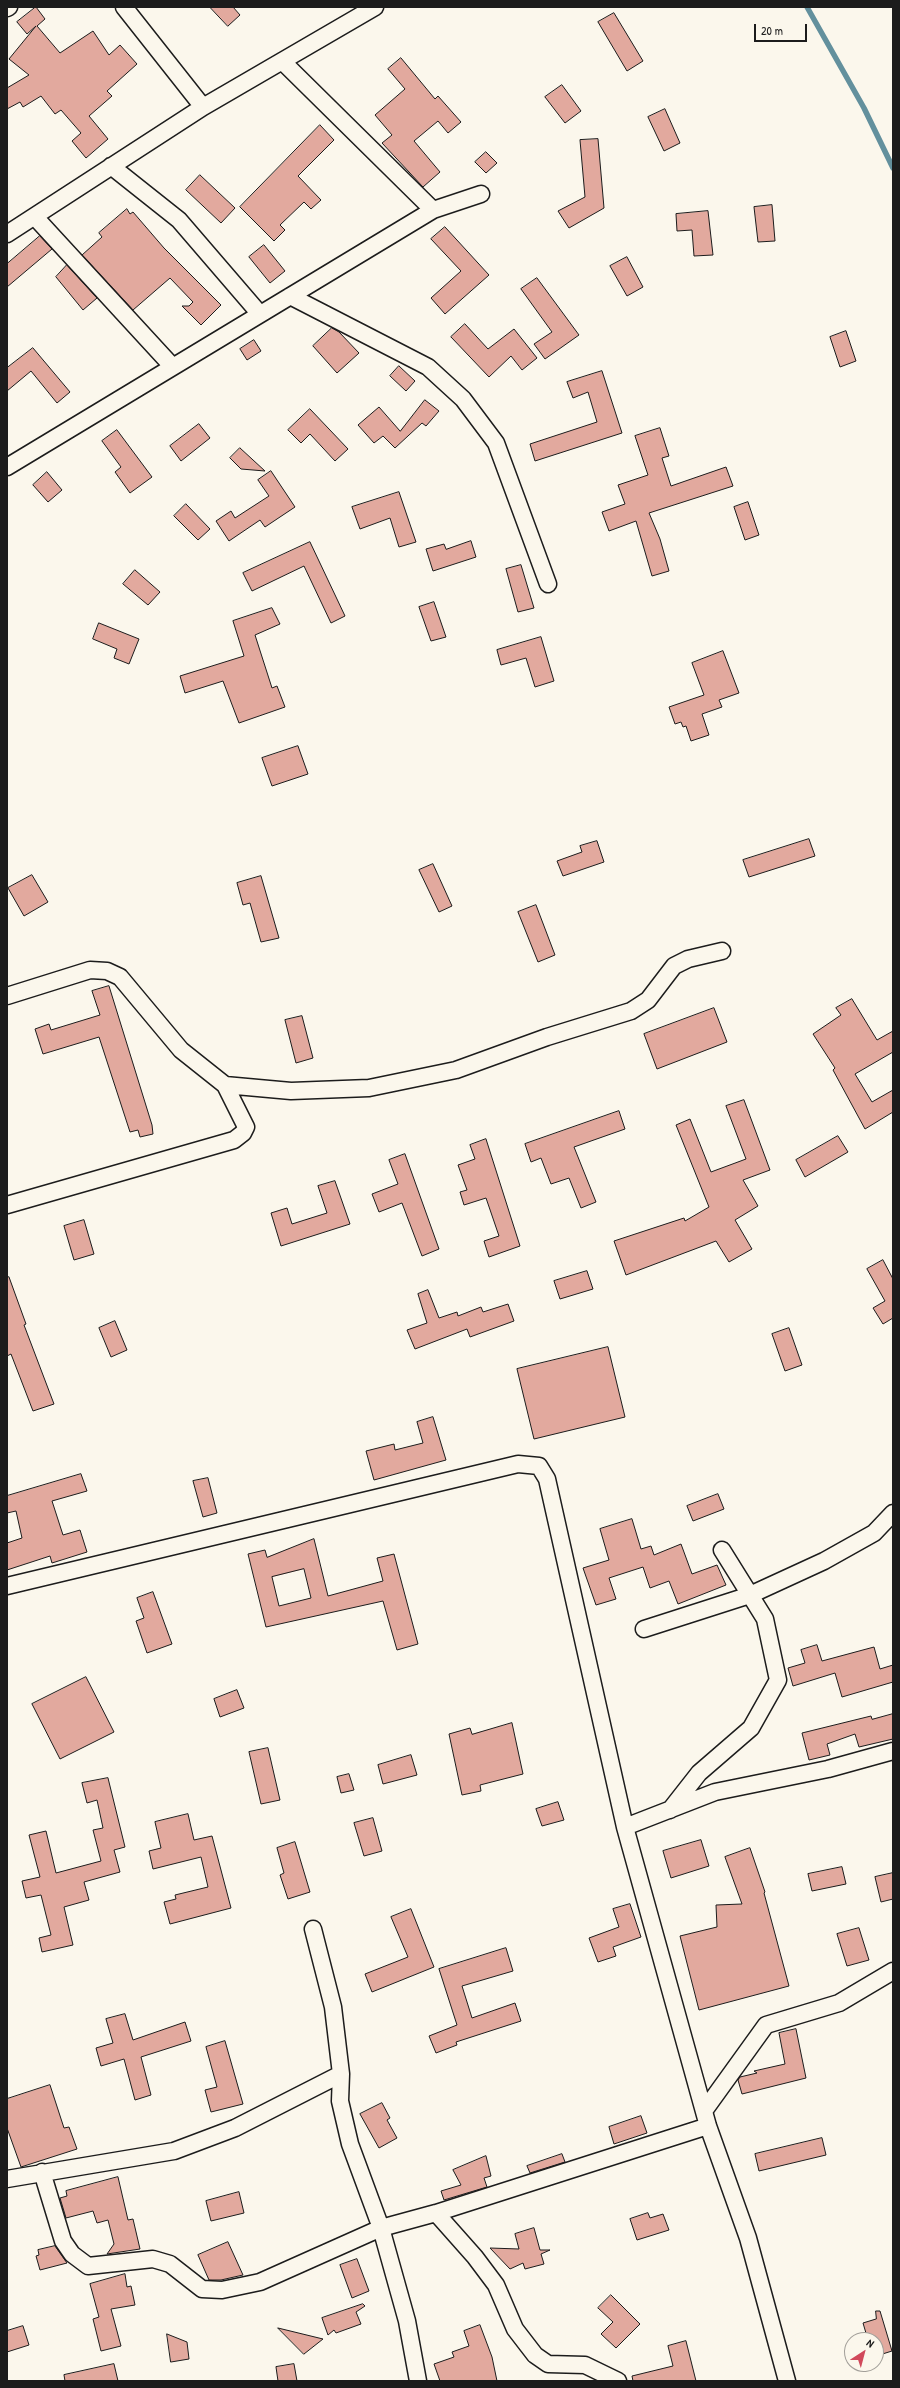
<!DOCTYPE html>
<html>
<head>
<meta charset="utf-8">
<style>
	body { margin:0 }
	#map { position:relative; width:900px; height:2388px; overflow:hidden; background:#fbf7ec; font-family:"Patrick Hand",sans-serif }
	canvas { display:block }
	.frame { position:absolute; inset:0; border:8px solid #1c1c1c; pointer-events:none }
	.north { position:absolute; left:844px; top:2332px; width:40px; height:40px; box-sizing:border-box; background:#fbf7ec; border:1px solid #a29f99; border-radius:50%; rotate:36deg; font-size:11px; font-weight:700; line-height:16px; text-align:center; color:#1c1c1c }
	.north::after { content:''; display:block; margin:auto; width:14px; height:18px; background:#d1495b; clip-path:polygon(50% 0,100% 100%,50% 72%,0 100%) }
	.scale { position:absolute; left:754px; top:24px; width:53px; height:18px; box-sizing:border-box; border:2px solid #1c1c1c; border-top:0; padding-left:5px; font-size:12px; line-height:14px; white-space:nowrap; color:#1c1c1c; -webkit-text-stroke:3px #fbf7ec; paint-order:stroke }
</style>
</head>
<body>
<div id="map">
<canvas width="900" height="2388"></canvas>
<div class="frame"></div>
<div class="north">N</div>
<div class="scale">20 m</div>
</div>
<script>
const ctx = document.querySelector('canvas').getContext('2d');
ctx.lineJoin = 'round';
function trace(path, color, width, dash) { ctx.strokeStyle = color; ctx.lineWidth = width; ctx.lineCap = dash ? 'butt' : 'round'; ctx.setLineDash(dash || []); ctx.stroke(path); }
function fillPath(path, color) { ctx.fillStyle = color; ctx.fill(path, 'evenodd'); }
trace(new Path2D(`
	M807,7L864,108L893,168`), '#63909d', 5.5);
const building = new Path2D(`
	M36,7L45,19L37,26L60,53L93,31L109,55L120,45L137,64L107,91L112,96L89,116L108,139L86,158L72,141L81,133L61,110L55,114L41,96L23,107L20,102L7,109V88L29,75L9,59L36,26L27,34L17,22Z
	M210,7H233L240,15L228,26Z
	M614,13L643,61L627,71L598,22Z
	M401,58L435,99L438,96L461,122L448,133L438,121L414,141L440,172L423,187L382,143L392,135L375,115L405,89L388,69Z
	M562,85L581,111L565,123L545,97Z
	M665,109L680,143L664,151L648,117Z
	M320,125L334,140L298,176L321,200L311,209L304,202L280,225L285,230L274,241L240,207Z
	M598,139L604,208L569,228L558,211L585,197L580,140Z
	M486,152L497,163L486,173L475,162Z
	M200,175L235,208L221,223L186,190Z
	M772,205L775,241L758,242L754,207Z
	M127,209L130,214L133,212L164,248L221,305L201,325L182,306H189L193,302L170,278L133,310L82,255L102,237L99,233Z
	M708,211L713,255L694,256L692,230L677,231L676,214Z
	M445,227L489,275L445,314L431,298L461,271L431,239Z
	M40,236L52,249L7,287V264Z
	M264,245L285,271L270,283L249,257Z
	M627,257L643,287L627,296L610,266Z
	M67,265L97,298L83,310L56,277Z
	M537,278L579,335L545,359L534,344L552,332L521,289Z
	M465,324L488,349L514,329L537,358L522,370L511,356L489,377L451,337Z
	M332,328L339,332L359,353L337,373L313,346Z
	M846,331L856,361L840,367L830,337Z
	M254,340L261,351L247,360L240,349Z
	M33,348L70,392L57,403L31,371L7,391V368Z
	M399,366L415,381L406,391L390,376Z
	M602,371L622,433L535,461L530,444L597,422L588,392L573,398L567,382Z
	M425,400L439,411L426,426L422,423L395,448L383,436L374,443L358,425L379,407L400,431Z
	M310,409L348,449L335,461L310,434L301,443L288,430Z
	M199,424L210,438L181,461L170,446Z
	M660,428L669,456L662,458L671,486L726,467L733,486L649,513L660,539L669,571L652,576L636,521L609,531L602,512L625,504L618,485L648,475L635,436Z
	M117,430L152,477L130,493L115,472L121,467L102,441Z
	M240,448L265,471L241,469L230,458Z
	M271,471L295,507L265,527L260,520L229,541L216,521L231,511L235,518L269,496L258,480Z
	M47,472L62,490L48,502L33,485Z
	M399,492L416,542L399,547L390,518L360,529L352,507Z
	M748,502L759,535L745,540L734,507Z
	M186,504L210,529L198,540L174,516Z
	M471,541L476,557L433,571L426,549L444,544L446,549Z
	M310,542L345,616L331,623L304,566L252,591L243,573Z
	M521,565L534,608L518,612L506,569Z
	M135,570L160,592L148,605L123,584Z
	M434,602L446,637L431,641L419,607Z
	M272,608L280,624L255,635L272,688L277,686L285,707L239,723L223,681L185,693L180,676L244,656L233,621Z
	M99,623L139,639L129,664L114,658L117,649L93,639Z
	M541,637L554,681L535,687L526,658L501,665L497,650Z
	M723,651L739,693L719,700L722,707L702,714L709,735L691,741L686,726L683,727L681,722L675,724L669,707L704,695L692,663Z
	M298,746L308,774L272,786L262,758Z
	M809,839L815,856L749,877L743,860Z
	M597,841L604,862L563,876L557,861L582,852L580,846Z
	M433,864L452,906L439,912L419,870Z
	M32,875L48,902L24,916L8,888Z
	M261,876L279,938L261,942L250,903L243,905L237,883Z
	M536,905L555,955L538,962L518,912Z
	M109,986L152,1125L153,1134L140,1137L138,1130L130,1132L99,1037L43,1054L35,1029L49,1024L51,1030L100,1015L92,991Z
	M852,999L877,1040L893,1031V1052L855,1074L872,1102L893,1090V1112L865,1129L833,1070L835,1068L813,1034L841,1015L836,1008Z
	M714,1008L727,1042L657,1069L644,1034Z
	M302,1016L313,1058L296,1063L285,1020Z
	M744,1100L770,1170L743,1180L758,1206L735,1220L752,1249L729,1262L716,1241L626,1275L614,1241L684,1218L685,1221L709,1207L676,1125L690,1119L711,1172L746,1159L726,1106Z
	M619,1111L625,1129L574,1147L596,1202L581,1208L569,1178L551,1184L541,1158L531,1162L525,1144Z
	M838,1136L848,1152L805,1177L796,1160Z
	M486,1139L520,1246L489,1257L484,1241L499,1236L486,1198L464,1205L460,1192L467,1190L458,1165L475,1159L470,1145Z
	M405,1154L439,1249L422,1256L402,1203L379,1212L372,1194L398,1184L389,1160Z
	M335,1181L350,1224L281,1246L271,1213L287,1208L292,1224L327,1213L318,1186Z
	M84,1220L94,1254L74,1260L64,1226Z
	M883,1260L893,1279V1318L883,1324L873,1308L885,1301L867,1269Z
	M587,1271L593,1289L560,1299L554,1281Z
	M9,1277L26,1324L24,1325L54,1404L33,1411L11,1354L7,1356V1278Z
	M428,1290L439,1318L457,1312L458,1316L481,1307L483,1312L508,1304L514,1321L470,1337L467,1329L415,1349L407,1330L427,1323L418,1294Z
	M115,1321L127,1350L111,1357L99,1328Z
	M789,1328L802,1365L785,1371L772,1334Z
	M608,1347L625,1417L534,1439L517,1369Z
	M433,1417L446,1460L374,1480L366,1451L394,1444L395,1450L423,1443L417,1422Z
	M81,1474L87,1491L52,1501L63,1535L80,1530L87,1552L52,1563L50,1556L7,1570V1543L22,1538L16,1511L7,1513V1496Z
	M208,1478L217,1513L203,1517L193,1481Z
	M718,1494L724,1509L693,1521L687,1506Z
	M632,1519L641,1549L651,1546L654,1555L681,1544L692,1574L717,1565L726,1585L678,1604L669,1581L650,1588L643,1567L609,1578L616,1599L596,1605L583,1568L609,1560L600,1529Z
	M314,1539L328,1596L383,1581L377,1558L394,1554L418,1644L397,1650L383,1601L266,1627L248,1554L265,1550L267,1557ZM304,1569L311,1598L279,1606L272,1577Z
	M153,1592L172,1644L147,1653L136,1621L144,1618L137,1598Z
	M817,1645L822,1661L874,1647L880,1669L893,1665V1682L842,1697L835,1673L793,1686L788,1668L805,1663L801,1650Z
	M86,1677L114,1732L60,1759L32,1704Z
	M237,1690L244,1708L220,1717L214,1699Z
	M893,1714V1739L859,1747L855,1734L827,1744L830,1755L809,1760L802,1733L871,1716L872,1719Z
	M512,1723L523,1774L480,1785L481,1791L462,1795L449,1734L470,1728L472,1734Z
	M268,1748L280,1800L261,1804L249,1752Z
	M411,1755L417,1775L383,1784L378,1765Z
	M349,1774L354,1790L341,1793L337,1777Z
	M108,1778L125,1847L114,1850L120,1872L84,1882L89,1900L64,1907L73,1945L42,1952L39,1938L51,1935L41,1895L26,1898L22,1881L40,1877L29,1835L46,1831L56,1873L101,1861L93,1830L103,1828L97,1800L87,1803L82,1783Z
	M558,1802L564,1820L542,1826L536,1809Z
	M188,1814L194,1840L212,1836L231,1908L170,1924L164,1902L176,1899L175,1895L208,1887L201,1857L153,1869L149,1851L161,1848L155,1822Z
	M373,1818L382,1851L364,1856L354,1823Z
	M701,1840L709,1866L671,1878L663,1851Z
	M295,1842L310,1892L288,1899L280,1875L284,1873L277,1848Z
	M750,1848L765,1892L764,1893L789,1986L699,2010L680,1936L717,1927L716,1905L742,1904L725,1857Z
	M842,1867L846,1884L812,1891L808,1874Z
	M893,1873V1899L881,1902L875,1877Z
	M630,1904L641,1937L613,1947L616,1956L598,1962L589,1938L619,1927L613,1909Z
	M411,1909L434,1967L372,1992L365,1974L408,1957L391,1917Z
	M859,1928L869,1960L847,1966L837,1934Z
	M506,1948L513,1971L462,1986L472,2018L515,2003L521,2021L456,2042L457,2045L436,2053L429,2036L457,2025L439,1969Z
	M125,2014L133,2040L185,2022L191,2041L141,2057L151,2095L135,2100L124,2059L101,2066L96,2048L113,2043L106,2019Z
	M796,2029L806,2078L742,2094L738,2080L740,2077L757,2073L754,2071L785,2064L779,2033Z
	M225,2041L243,2104L211,2112L205,2090L217,2087L206,2047Z
	M50,2085L64,2128L69,2127L77,2149L21,2167L7,2128V2099Z
	M382,2103L390,2118L387,2120L397,2138L379,2148L360,2114Z
	M641,2116L647,2133L614,2144L609,2127Z
	M822,2138L826,2155L759,2171L755,2154Z
	M562,2154L565,2162L530,2173L527,2166Z
	M486,2156L491,2176L484,2178L487,2187L444,2200L441,2191L461,2185L453,2170Z
	M118,2177L128,2220L133,2219L140,2249L107,2254L114,2244L108,2220L97,2223L93,2211L66,2218L60,2198L67,2196L66,2191Z
	M239,2192L244,2213L211,2221L206,2201Z
	M648,2213L650,2218L663,2214L669,2230L637,2240L630,2219Z
	M534,2228L540,2250H550L541,2254L544,2264L525,2269L523,2263L510,2269L490,2248L519,2249L515,2234Z
	M228,2242L243,2275L221,2280H209L198,2255Z
	M55,2246L67,2263L40,2270L36,2256L39,2255L38,2250Z
	M357,2259L369,2291L352,2298L340,2265Z
	M125,2274L127,2287L131,2286L135,2305L111,2309L121,2346L101,2351L93,2319L99,2317L90,2284Z
	M611,2295L640,2324L616,2348L601,2334L613,2322L598,2308Z
	M363,2304L365,2306L356,2312L361,2324L336,2333L334,2330L328,2335L322,2318Z
	M876,2311H880L892,2351L876,2356V2340H868L863,2323L876,2319Z
	M480,2325L492,2357L497,2381H440L434,2364L454,2357L452,2352L469,2346L464,2331Z
	M23,2326L29,2345L7,2352V2331Z
	M278,2328L323,2339L304,2354Z
	M167,2334L187,2342L189,2359L171,2362Z
	M686,2341L696,2381H633L632,2376L673,2366L668,2346Z
	M114,2364L118,2381H65L64,2375Z
	M294,2364L297,2381H278L276,2367Z`);
fillPath(building, '#e2a99e');
trace(building, '#1c1c1c', 1);
const street = new Path2D(`
	M124,7L203,107
	M7,8L9,7
	M282,61L433,210
	M111,166L179,220L259,313
	M35,217L172,366
	M7,234L203,107L375,7
	M290,296L428,367L463,399L496,443L548,584
	M7,467L433,210L481,194
	M7,996L90,970L107,971L120,977L181,1050L225,1085L246,1127L243,1133L234,1140L7,1205
	M225,1085L291,1091L369,1088L456,1070L547,1037L631,1011L648,1000L674,966L688,959L722,951
	M7,1586L518,1464L539,1466L547,1479L625,1827L708,2126L748,2238L787,2381
	M644,1629L750,1595L824,1561L874,1533L893,1513
	M670,1810L699,1773L751,1728L778,1680L765,1619L722,1550
	M625,1827L715,1792L828,1769L893,1751
	M313,1929L333,2007L341,2074L340,2101L350,2144L381,2228L407,2321L418,2381
	M704,2111L766,2025L839,2003L893,1971
	M42,2172L63,2241L72,2254L88,2266L153,2259L170,2264L202,2289L222,2290L260,2282L381,2228L436,2213L708,2126
	M7,2179L174,2151L235,2128L341,2074
	M436,2213L475,2257L496,2285L515,2329L535,2355L548,2364L585,2365L618,2381`);
trace(street, '#1c1c1c', 19);
trace(street, '#fbf7ec', 16);
</script>
</body>
</html>
